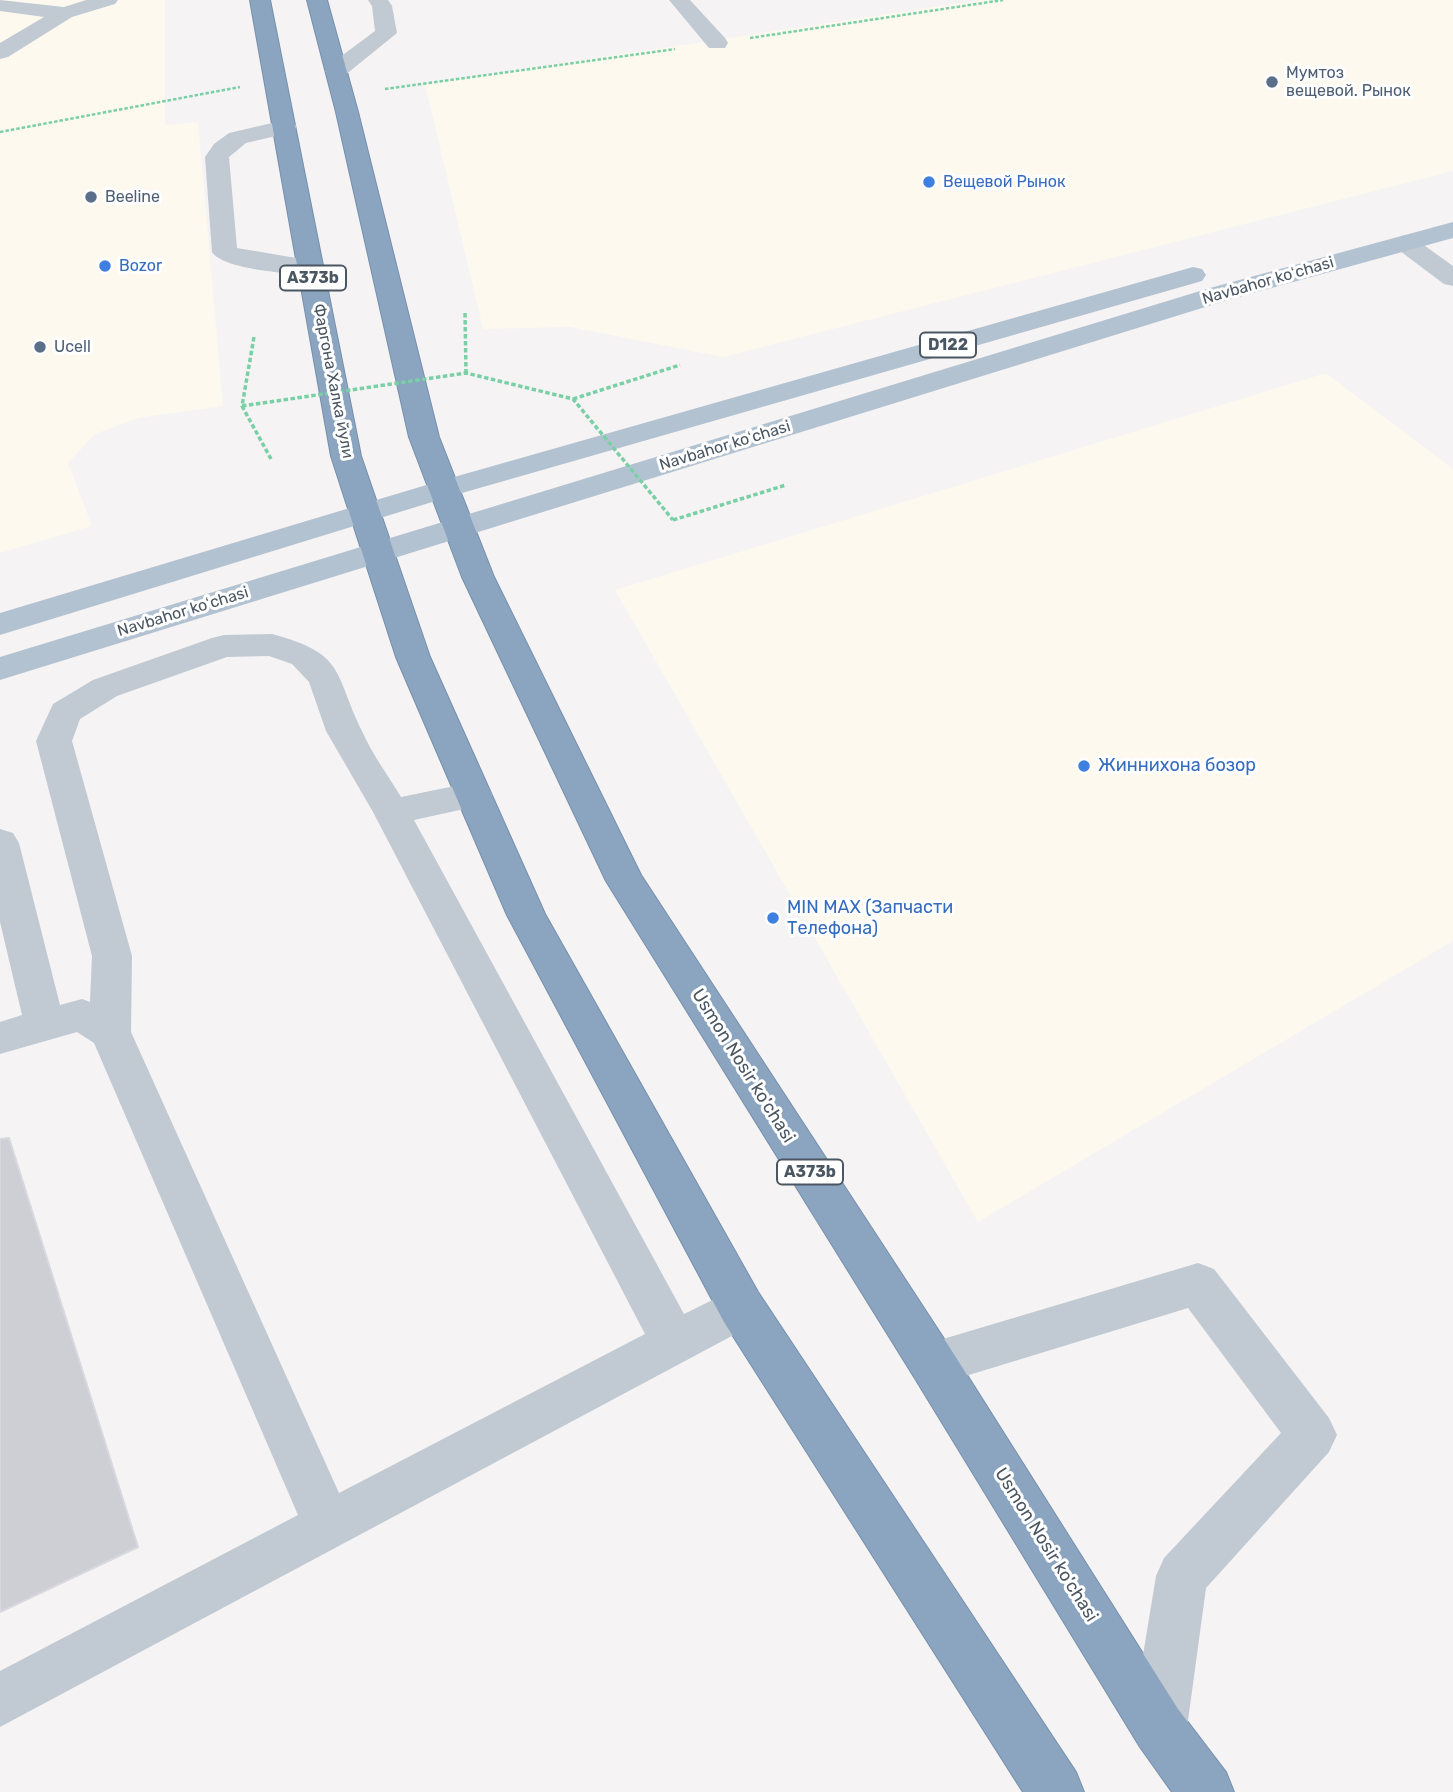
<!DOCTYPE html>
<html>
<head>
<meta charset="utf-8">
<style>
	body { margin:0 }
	canvas { display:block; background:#f5f3f3 }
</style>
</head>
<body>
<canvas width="1453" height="1792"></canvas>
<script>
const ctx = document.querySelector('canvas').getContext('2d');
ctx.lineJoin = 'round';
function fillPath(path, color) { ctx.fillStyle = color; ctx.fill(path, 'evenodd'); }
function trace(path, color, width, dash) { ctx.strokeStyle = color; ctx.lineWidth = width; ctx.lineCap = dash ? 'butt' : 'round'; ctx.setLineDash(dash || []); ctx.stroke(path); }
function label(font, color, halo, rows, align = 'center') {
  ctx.font = font + ' Rubik,sans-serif'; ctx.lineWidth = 6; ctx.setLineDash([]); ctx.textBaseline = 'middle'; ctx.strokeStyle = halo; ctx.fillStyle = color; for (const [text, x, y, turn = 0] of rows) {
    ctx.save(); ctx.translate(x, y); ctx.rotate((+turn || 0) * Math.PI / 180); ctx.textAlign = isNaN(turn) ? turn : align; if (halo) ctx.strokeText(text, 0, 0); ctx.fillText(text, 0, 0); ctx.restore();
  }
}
fillPath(new Path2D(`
	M0,0H165V125L198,122L223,406L138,418L95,434L68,463L92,526L0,553Z
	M980,0H1453V171L723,357L570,327L483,329L425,84Z
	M1326,373L1453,469V941L978,1222L615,590Z`), '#fdf9ef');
const building = new Path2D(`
	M9,1138L138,1547L0,1612V1139Z`);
fillPath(building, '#cdcfd5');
trace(building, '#d7d9de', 2);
const highway = new Path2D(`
	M250,0H270L361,456L430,657L545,914L758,1292L1076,1772L1084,1792H1023L724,1322L507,915L396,657L331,456Z
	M307,0H327L358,112L439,437L494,577L641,875L950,1348L1178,1709L1226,1772L1234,1792H1172L1140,1747L916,1380L606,881L462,577L409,437L336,112Z`);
trace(highway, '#7690ad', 2);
trace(new Path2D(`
	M750,38L1003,0
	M385,89L675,49
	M0,132L240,87`), '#7ad0a6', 2.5, [3.5, 2]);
trace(new Path2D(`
	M465,313L466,373
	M254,337L242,406L271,459
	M573,399L680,365
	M673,520L786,485`), '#7ad0a6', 3.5, [4.5, 2.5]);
fillPath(new Path2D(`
	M0,0L64,7L86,0H118L115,4L72,17L8,57L0,59V43L44,17L0,11Z
	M368,0H388L392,6L397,33L344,76H328L325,71L328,66L375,31L372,6Z
	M669,0H690L725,38L728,43L725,48H709Z
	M285,120L293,122L297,127L293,132L246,143L229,157L237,248L320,262L324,268L320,274L311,276C289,273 224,270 212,252L205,157L214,144L229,133Z
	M1405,235L1414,238L1453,266V286L1444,284L1396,248L1392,243L1396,238Z
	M272,634C346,654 333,671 362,731C372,754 388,775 401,797L474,782L487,786L492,795L487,804L414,820L684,1314L741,1286L758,1292L764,1307L758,1322L0,1727V1671L298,1515L94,1043L77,1032L0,1054V1022L22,1015L0,922V829L13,833L19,843L60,1005L82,999L90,1002L92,956L36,741L53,704L93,680L212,638L224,635ZM269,656L292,664L309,682L326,731L373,812L645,1334L339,1493L131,1032L132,956L72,741L80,719L117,696L227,657Z
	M1198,1263L1214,1269L1329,1418L1337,1435L1329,1452L1206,1588L1187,1728L1178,1747L1159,1756L1140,1747L1131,1728L1156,1576L1164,1558L1281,1433L1188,1308L933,1386L916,1380L909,1364L916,1348L933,1342Z`), '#c1cad2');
fillPath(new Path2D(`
	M1453,222V238L1228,300L0,680V657L1210,288Z
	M1193,267L1202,269L1206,275L1202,281L455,495L0,635V613L433,483Z`), '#b3c2d1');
fillPath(highway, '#8ba5c1');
trace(new Path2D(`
	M242,406L466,373L573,399L673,520`), '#7ad0a6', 3.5, [4.5, 2.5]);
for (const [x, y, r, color] of [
	[1272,82,7,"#5c6f8a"],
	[929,182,7,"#3f7fe0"],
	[91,197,7,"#5c6f8a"],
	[105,266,7,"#3f7fe0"],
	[40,347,7,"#5c6f8a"],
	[1084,766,7,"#3f7fe0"],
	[773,918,7,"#3f7fe0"]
]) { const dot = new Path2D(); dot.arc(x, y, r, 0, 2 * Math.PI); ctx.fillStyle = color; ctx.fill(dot); trace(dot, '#fff', 2.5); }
label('16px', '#4e5e75', '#fff', [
	["Мумтоз",1286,73],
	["вещевой. Рынок",1286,91],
	["Beeline",105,197],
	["Ucell",54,347]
], 'left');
label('16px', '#366cbe', '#fff', [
	["Вещевой Рынок",943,182],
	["Bozor",119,266]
], 'left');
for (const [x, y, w] of [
	[313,278,66],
	[948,345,56],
	[810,1172,66]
]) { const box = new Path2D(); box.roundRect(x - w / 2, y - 12.5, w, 25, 5); ctx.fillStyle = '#fff'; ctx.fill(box); trace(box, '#4a5661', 2); }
label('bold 16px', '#4a5661', null, [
	["A373b",313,278],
	["D122",948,345],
	["A373b",810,1172]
]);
label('16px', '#4a5661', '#fff', [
	["Navbahor koʻchasi",1268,281,-16],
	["Фаргона Халка йули",333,381,79],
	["Navbahor koʻchasi",725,446,-17],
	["Navbahor koʻchasi",183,612,-17]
]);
label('18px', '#366cbe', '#fff', [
	["Жиннихона бозор",1098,766],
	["MIN MAX (Запчасти",787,908],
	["Телефона)",787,929]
], 'left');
label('18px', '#4a5661', '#fff', [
	["Usmon Nosir ko'chasi",743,1066,58],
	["Usmon Nosir ko'chasi",1046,1545,58]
]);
</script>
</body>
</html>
